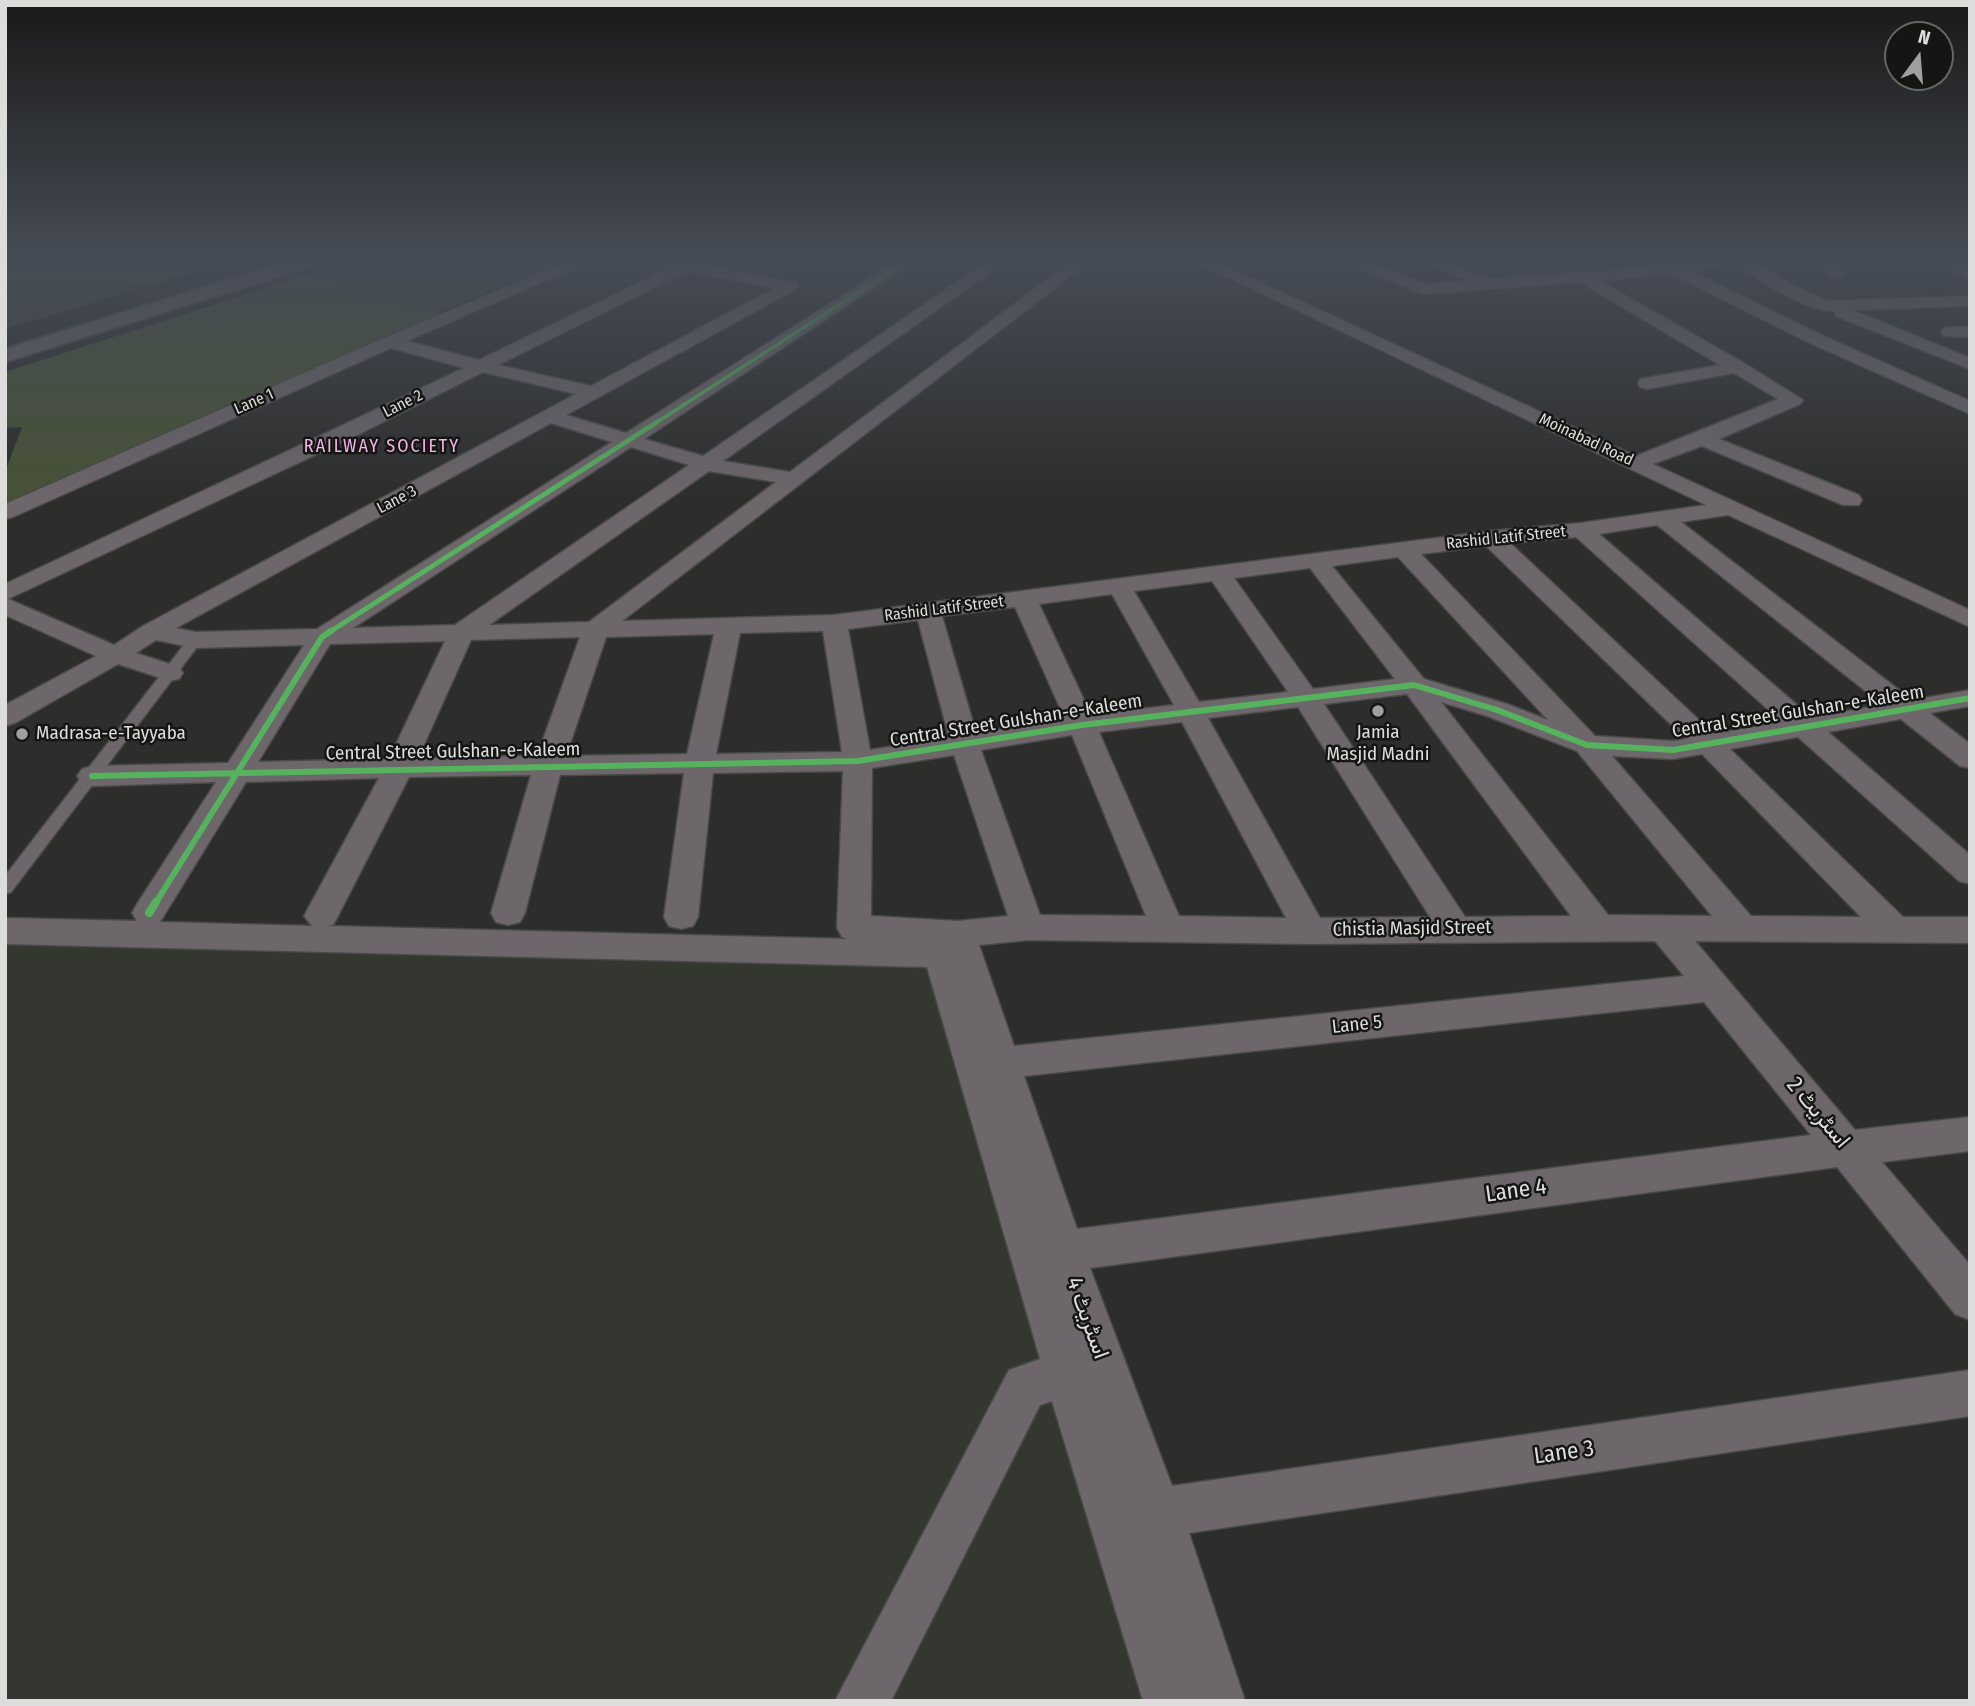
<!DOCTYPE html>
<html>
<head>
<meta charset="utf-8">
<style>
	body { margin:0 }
	#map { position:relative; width:1975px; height:1706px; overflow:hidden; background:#2d2d2c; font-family:"Fira Sans Condensed",sans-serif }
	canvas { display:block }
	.frame { position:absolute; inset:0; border:7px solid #dddddc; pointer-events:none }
	.north { position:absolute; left:1884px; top:21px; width:70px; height:70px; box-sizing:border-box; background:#151614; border:2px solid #656664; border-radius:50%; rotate:16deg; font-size:19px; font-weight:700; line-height:28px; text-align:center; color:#dddddc }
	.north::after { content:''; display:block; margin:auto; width:24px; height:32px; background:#9f9f9e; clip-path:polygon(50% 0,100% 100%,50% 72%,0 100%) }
</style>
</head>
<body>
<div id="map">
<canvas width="1975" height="1706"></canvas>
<div class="frame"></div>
<div class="north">N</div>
</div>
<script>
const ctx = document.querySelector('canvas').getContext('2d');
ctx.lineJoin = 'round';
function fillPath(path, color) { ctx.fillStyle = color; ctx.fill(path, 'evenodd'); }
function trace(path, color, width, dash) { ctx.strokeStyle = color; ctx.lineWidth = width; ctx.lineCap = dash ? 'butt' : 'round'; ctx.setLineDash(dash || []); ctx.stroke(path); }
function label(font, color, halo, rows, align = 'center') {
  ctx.font = font + ' "Fira Sans Condensed",Vazirmatn,sans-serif'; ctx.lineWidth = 5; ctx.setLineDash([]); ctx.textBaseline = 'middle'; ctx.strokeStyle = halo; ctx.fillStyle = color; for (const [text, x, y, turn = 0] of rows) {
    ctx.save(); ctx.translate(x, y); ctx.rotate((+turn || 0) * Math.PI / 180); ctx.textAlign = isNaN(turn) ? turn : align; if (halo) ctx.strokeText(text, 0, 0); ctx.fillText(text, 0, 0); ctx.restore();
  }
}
fillPath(new Path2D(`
	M5,919L952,940L1202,1701H5Z`), '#33372f');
fillPath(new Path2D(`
	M5,261H228L145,287L5,282Z
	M309,274L444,315L5,506V472L22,427L5,428V372Z`), '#475235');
fillPath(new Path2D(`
	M350,261H470L491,266L504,261H562L437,313L309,274Z
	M5,282L131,286L132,291L5,329Z`), '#42463c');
const service = new Path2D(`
	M195,636L200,637V643L11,892L5,894V876L190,637Z`);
const minor = new Path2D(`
	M569,261H590L407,341L479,360L670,268L659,265L657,261H683L796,283L798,286L796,289L566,415L626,433L897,261H915L644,439L703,456L988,261H1006L723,461L790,472L1072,261H1090L622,621L834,615L1491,531L1581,523L1706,505L1194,261H1214L1636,456L1778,399L1734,373L1647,389L1640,387L1638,383L1640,379L1720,365L1580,282L1422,294L1345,261H1366L1424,284L1467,281L1424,261H1445L1489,279L1626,269L1693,261H1753L1791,284L1828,301L1970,296V306L1852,310L1970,358V369L1836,316L1835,311C1807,312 1758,280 1736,263L1690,271L1826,337L1970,401V414L1814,345L1670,273L1600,281L1744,363L1803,400L1800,404L1719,439L1859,495L1862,500L1859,505H1843L1702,446L1653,464L1970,610V627L1728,515L1681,522L1912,700L1970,690V706L1930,713L1970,744V768L1960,766L1901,719L1828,732L1970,855V884L1959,881L1798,737L1730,749L1903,917H1970V943L1695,941L1855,1130L1970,1117V1151L1882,1162L1970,1265V1320L1955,1314L1837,1167L1090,1268L1172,1486L1970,1370V1416L1189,1533L1245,1701H1143L1052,1401L1040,1405L891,1701H835L1009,1370L1040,1359L927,967L5,944V918L137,921L132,913L137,904L216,782L92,786L82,783L77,776L82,769L92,766L228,763L304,645L195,648L156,640L136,653L179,667L183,673L179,679L170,681L118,664L15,723L5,726V705L96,656L5,615V584L464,368L391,348L13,517L5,519V504L384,338ZM687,271L775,288L591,386L498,365ZM483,372L576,394L143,626L114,645L8,599L347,440ZM551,423L612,442L317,629L195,632L176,628ZM631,447L689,465L455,625L353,628ZM709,471L776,482L589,622L489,625ZM1657,525L1883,705L1811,717L1599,534ZM1576,537L1782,722L1714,734L1510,543ZM1486,546L1686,739L1673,741L1595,736L1421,554ZM1398,557L1548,720L1507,704L1424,679L1332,566ZM1310,568L1395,679L1313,689L1234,578ZM1212,581L1288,692L1199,702L1134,591ZM1112,594L1174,705L1091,715L1039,604ZM1015,607L1065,719L976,733L942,616ZM918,620L949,737L870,750L848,629ZM823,631L842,752L716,754L740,633ZM714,634L687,754L566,756L606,637ZM580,637L537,756L418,758L471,640ZM445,641L389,759L258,762L330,644ZM1407,694L1571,916L1465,917L1324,704ZM1441,702L1487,716L1577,751L1712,916L1608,915ZM1298,707L1430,917L1320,918L1208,718ZM1182,722L1286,918L1179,916L1099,732ZM1072,735L1146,916L1040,915L981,750ZM1702,754L1861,917L1751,916L1612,756L1673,759ZM954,755L1008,916L958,921L871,916L872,768ZM843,771L837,928L842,937L847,939L328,926L333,925L338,916L409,777L531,775L491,913L496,922L508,925L520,922L525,913L560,775L684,773L664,917L669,926L681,929L693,926L698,917L713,773ZM379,778L304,916L312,926L160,922L246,782ZM1028,940L1310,944L1655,941L1684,976L1014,1046L979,945ZM1704,1002L1811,1135L1077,1229L1024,1076Z
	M1809,261H1828L1846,273L1843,276H1833Z
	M1936,261H1955L1970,269V281Z
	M1950,327H1970V337L1944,336L1941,332L1944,328Z`);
const trunk = new Path2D(`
	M289,261H317L315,265L5,362V349Z`);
trace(service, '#494948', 3);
trace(minor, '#494948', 3);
trace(trunk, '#494948', 4);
fillPath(service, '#6d666b');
fillPath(minor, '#6d666b');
fillPath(trunk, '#6b656a');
trace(new Path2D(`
	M654,424L907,261`), '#56b35d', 3.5);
trace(new Path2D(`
	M328,633L657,422`), '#56b35d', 5);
trace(new Path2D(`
	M92,776L858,761L1082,725L1414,685L1497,710L1587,745L1673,750L1970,698
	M155,904L322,637L331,631`), '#56b35d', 6);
trace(new Path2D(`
	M149,913L156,902`), '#56b35d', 8);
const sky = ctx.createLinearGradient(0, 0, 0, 500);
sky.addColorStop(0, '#191918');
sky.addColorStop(0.52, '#464c56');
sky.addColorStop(1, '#464c5600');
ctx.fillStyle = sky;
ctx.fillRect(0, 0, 1975, 500);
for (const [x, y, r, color] of [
	[1378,711,7,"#9f9f9e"],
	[22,734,7,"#9f9f9e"]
]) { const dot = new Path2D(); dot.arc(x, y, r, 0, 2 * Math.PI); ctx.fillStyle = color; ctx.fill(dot); trace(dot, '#151614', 2.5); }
label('16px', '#dddddc', '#151614', [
	["Lane 1",254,402,-24],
	["Lane 2",403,404,-27],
	["Moinabad Road",1586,440,25],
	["Lane 3",397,500,-28],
	["Rashid Latif Street",1506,538,-6],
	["Rashid Latif Street",944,609,-7]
]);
ctx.letterSpacing = '2px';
label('18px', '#f6b4e6', '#151614', [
	["RAILWAY SOCIETY",382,447]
]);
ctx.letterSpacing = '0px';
label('19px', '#dddddc', '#151614', [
	["Central Street Gulshan-e-Kaleem",1798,712,-9],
	["Central Street Gulshan-e-Kaleem",1016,721,-9],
	["Central Street Gulshan-e-Kaleem",453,752,-1],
	["Chistia Masjid Street",1412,929,-1],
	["Lane 5",1357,1025,-6]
]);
label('19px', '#dddddc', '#151614', [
	["Jamia",1378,733],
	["Masjid Madni",1378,755],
	["Madrasa-e-Tayyaba",36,734,"left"]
]);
label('23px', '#dddddc', '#151614', [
	["اسٹریٹ 2",1818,1113,50],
	["Lane 4",1516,1191,-8],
	["اسٹریٹ 4",1087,1318,70],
	["Lane 3",1564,1453,-8]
]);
</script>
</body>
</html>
